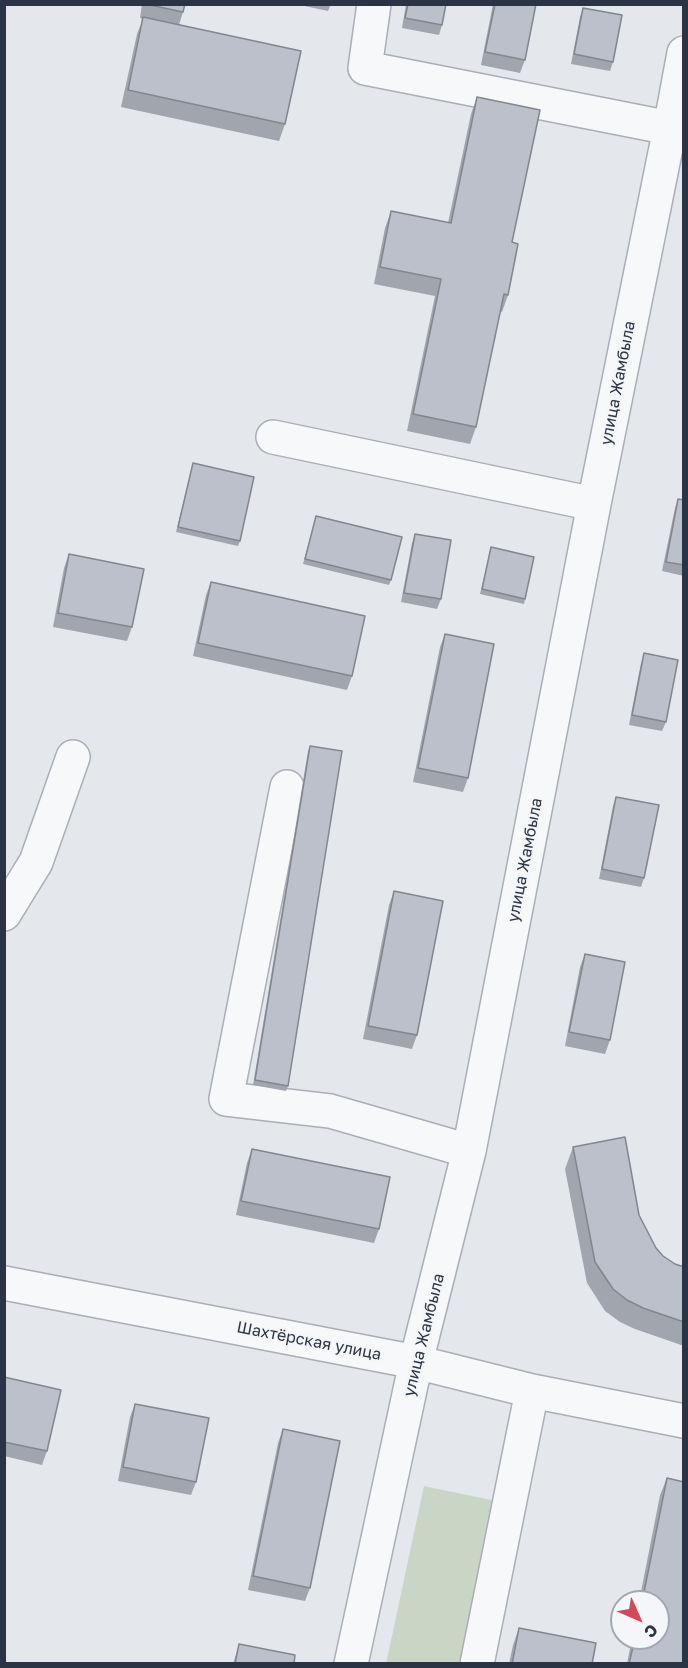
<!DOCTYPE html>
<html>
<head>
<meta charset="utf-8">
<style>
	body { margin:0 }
	#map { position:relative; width:688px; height:1668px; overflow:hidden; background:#e4e7ec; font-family:"Golos Text",sans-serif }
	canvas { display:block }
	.frame { position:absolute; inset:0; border:6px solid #2b3445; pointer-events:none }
	.north { position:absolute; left:610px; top:1590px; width:60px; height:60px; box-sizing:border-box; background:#f4f6f9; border:2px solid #a4a8b1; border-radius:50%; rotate:135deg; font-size:16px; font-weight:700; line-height:24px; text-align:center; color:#2b3445 }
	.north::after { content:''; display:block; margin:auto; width:21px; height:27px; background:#d1495b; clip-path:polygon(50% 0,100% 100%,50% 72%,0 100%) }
</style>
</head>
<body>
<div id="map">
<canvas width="688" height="1668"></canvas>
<div class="frame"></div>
<div class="north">С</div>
</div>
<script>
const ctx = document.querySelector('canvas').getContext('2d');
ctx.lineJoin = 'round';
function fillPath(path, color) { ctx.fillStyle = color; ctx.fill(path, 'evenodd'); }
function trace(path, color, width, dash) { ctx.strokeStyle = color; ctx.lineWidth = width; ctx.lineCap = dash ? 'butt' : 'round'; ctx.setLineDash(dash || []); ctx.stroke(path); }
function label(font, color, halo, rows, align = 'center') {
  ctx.font = font + ' "Golos Text",sans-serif'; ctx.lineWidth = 5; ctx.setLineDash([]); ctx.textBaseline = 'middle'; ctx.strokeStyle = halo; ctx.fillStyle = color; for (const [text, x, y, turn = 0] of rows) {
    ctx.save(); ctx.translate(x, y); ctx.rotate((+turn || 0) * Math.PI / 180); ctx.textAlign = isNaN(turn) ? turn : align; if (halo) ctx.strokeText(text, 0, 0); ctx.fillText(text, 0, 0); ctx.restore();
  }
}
fillPath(new Path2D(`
	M424,1486L496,1501L461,1663L386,1664Z`), '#c9d6c5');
const minor = new Path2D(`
	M374,4L365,68L670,128L684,129
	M273,437L594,504
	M287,787L226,1099L330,1111L469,1151
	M4,914L36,862L73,757
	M4,1283L416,1362L532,1391L684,1421
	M351,1664L416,1362L469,1151L594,504L670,128L684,53
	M477,1664L532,1391`);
trace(minor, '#a9aeb7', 36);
trace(minor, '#f7f8fa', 33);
fillPath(new Path2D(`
	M142,4H185L183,12L179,25L285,124L279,141L121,107L137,34L143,19L140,18Z
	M295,4H331L328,11Z
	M406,4H446L442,25L439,35L402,28Z
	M493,4H536L525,60L520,73L481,65Z
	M583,8L613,62L610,71L571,64L580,17Z
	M477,97L512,242L508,295L502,312L500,311L476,427L470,444L407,431L435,296L374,284L385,228L391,211L448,223L471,114Z
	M193,463L240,541L238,546L176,532Z
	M678,499L684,500V576L662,571L675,508Z
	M316,516L391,580L389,585L303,564Z
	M415,534L441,599L437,609L401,602L412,543Z
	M491,547L525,599L524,604L480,594Z
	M69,554L132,627L127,641L53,627L64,568Z
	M211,582L352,676L347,690L193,656L206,595Z
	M445,634L468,778L463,792L413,782L440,647Z
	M644,653L666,722L662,731L629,725L641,663Z
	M310,746L288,1086L286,1091L253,1085L308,751Z
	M616,797L644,878L641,887L599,879L613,806Z
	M394,891L417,1035L412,1049L363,1039L389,905Z
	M585,954L610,1040L605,1054L565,1046L580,967Z
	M573,1147L639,1215L656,1248L663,1256L675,1264L684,1267V1346L635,1329L620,1322L605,1311L587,1283L565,1169Z
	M252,1149L379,1229L374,1243L236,1215L247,1163Z
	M4,1377L47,1451L42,1465L4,1456Z
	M135,1404L196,1482L191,1495L118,1481L130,1417Z
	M283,1429L310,1588L305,1601L248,1590L278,1443Z
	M667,1478L684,1664H627L632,1638H658V1602H639L660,1495Z
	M519,1628L592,1664H509L513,1645Z
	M239,1644L294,1664H233Z`), '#a1a5ae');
const building = new Path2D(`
	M145,4H185L183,12Z
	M408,4H446L442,25L405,18Z
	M495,4H536L525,60L485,52Z
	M583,8L622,15L613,62L574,54Z
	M143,17L301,51L285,124L128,90Z
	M477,97L540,110L512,242L518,244L508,295L504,294L476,427L413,414L441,279L380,267L391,211L451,223Z
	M193,463L254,477L240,541L178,527Z
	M678,499L684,500V565L666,562Z
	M316,516L402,537L391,580L305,559Z
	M415,534L451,540L441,599L404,593Z
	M491,547L534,557L525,599L482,589Z
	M69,554L144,569L132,627L58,613Z
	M211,582L365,616L352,676L198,643Z
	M445,634L494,644L468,778L418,768Z
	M644,653L678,660L666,722L632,715Z
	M310,746L342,751L288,1086L255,1080Z
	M616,797L659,805L644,878L602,869Z
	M394,891L443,901L417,1035L368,1026Z
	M585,954L625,962L610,1040L569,1032Z
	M625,1137L639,1215L656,1248L663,1256L675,1264L684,1267V1322L643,1308L627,1300L613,1289L595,1262L573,1147Z
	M252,1149L390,1177L379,1229L241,1201Z
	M4,1377L61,1390L47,1451L4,1442Z
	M135,1404L209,1418L196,1482L123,1467Z
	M283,1429L340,1441L310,1588L253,1576Z
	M667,1478L684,1482V1664H629L635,1638H658V1602H642Z
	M519,1628L596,1643L592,1664H512Z
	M239,1644L295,1655L294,1664H235Z`);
fillPath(building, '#bbc0ca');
trace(building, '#83868d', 1.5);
label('16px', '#2b3445', '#f4f6f9', [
	["улица Жамбыла",618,383,-79],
	["улица Жамбыла",525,860,-79],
	["улица Жамбыла",424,1335,-76],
	["Шахтёрская улица",309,1341,11]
]);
</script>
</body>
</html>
